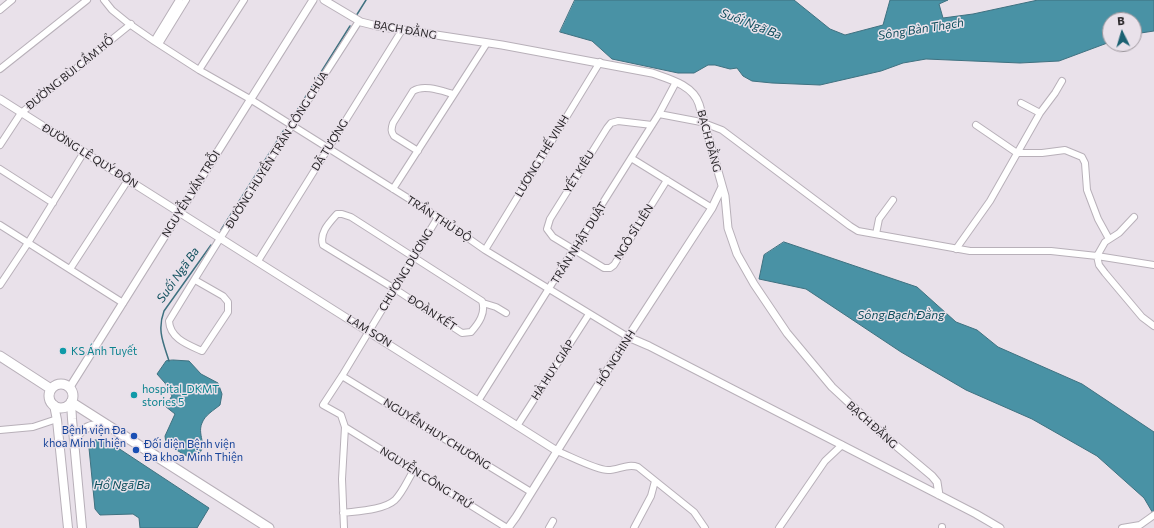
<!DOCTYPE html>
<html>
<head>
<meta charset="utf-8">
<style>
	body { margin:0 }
	#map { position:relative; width:1154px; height:528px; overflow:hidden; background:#e9e1ea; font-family:Commissioner,sans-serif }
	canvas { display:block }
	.north { position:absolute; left:1102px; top:12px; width:40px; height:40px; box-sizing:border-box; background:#e9e1ea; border:1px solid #9c969c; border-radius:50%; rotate:355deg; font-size:11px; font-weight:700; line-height:16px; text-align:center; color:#282528 }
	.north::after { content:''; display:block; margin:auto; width:14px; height:18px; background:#1b6172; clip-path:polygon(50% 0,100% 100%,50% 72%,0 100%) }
</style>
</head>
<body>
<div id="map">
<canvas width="1154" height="528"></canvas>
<div class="north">B</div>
</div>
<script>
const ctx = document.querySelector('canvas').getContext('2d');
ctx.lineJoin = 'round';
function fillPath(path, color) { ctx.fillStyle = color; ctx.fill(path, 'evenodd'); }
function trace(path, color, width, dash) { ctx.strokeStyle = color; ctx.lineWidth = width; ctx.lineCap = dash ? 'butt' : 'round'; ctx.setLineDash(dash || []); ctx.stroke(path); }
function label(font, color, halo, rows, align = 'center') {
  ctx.font = font + ' Commissioner,sans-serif'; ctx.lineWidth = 3; ctx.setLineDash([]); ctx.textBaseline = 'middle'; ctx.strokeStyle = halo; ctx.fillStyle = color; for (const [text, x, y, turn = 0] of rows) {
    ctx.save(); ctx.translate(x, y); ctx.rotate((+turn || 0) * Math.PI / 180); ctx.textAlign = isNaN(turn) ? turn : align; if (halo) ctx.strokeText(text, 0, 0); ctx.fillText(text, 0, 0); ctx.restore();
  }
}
const water = new Path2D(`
	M575,0H794L830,29L845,35L883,25L890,0H948L939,4L943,18L973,14L1038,0H1154V31L1134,34V20H1110V42L1059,61L1020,63L926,59L903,63L881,71L820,85L772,83L752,81L743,76L737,68L730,69L715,65H708L694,73H678L612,59L592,41L560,32Z
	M784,242L917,287L956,322L977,330L998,347L1082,384L1154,432V515L1144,498L1097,456L1032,419L966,390L901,352L806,289L759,279L764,255Z
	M173,360L189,361L201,374L218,383L222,394L220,405C214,410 205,415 202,423C196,437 212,448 192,459L166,444L165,436L175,414L165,406L172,396L165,383L157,374L166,361Z
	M95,440H104L112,444L209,508L197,528H140L139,518L133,514L100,515L95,509L89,448Z`);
fillPath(water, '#4992a5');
trace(water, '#3f7180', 1);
trace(new Path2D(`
	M356,16L366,0
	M291,120L350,26
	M221,230L284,130
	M169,361C163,342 157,330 164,311L211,245`), '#3f7180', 1.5);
const minor = new Path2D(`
	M104,0L112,10L128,23L154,41L199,70L250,99L438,217L485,250L628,337
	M0,10L12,0
	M154,41L179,0
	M159,44L186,0
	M0,69L87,0
	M199,70L244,0
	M1021,103L1040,113
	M659,114L701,122L722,130L850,226L858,231L970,251H1051L1097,256L1154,265
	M652,125L618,121L611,123L607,128L550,219L547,229L553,237L604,268H610L614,265L667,180
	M976,125L1017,153H1042L1065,150L1082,157L1085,163L1087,190L1098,219L1109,239
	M0,145L21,113L131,24
	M418,151L394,136C391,132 391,129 393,123L413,91C424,84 442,91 453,94
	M631,158L712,208
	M0,169L53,203
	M393,189L487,43
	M337,214H342L351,217L482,301C486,313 479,323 471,332L462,333L395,289L323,245C319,233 329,223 337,214Z
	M1134,217L1119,233L1105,242L1097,256L1099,265L1105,273L1142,317L1154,326
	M0,225L123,303
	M876,234L879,219L893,200
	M956,249L990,201L1040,113L1055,93L1062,81
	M485,250L600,62
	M258,261L402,30
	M70,269L128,180
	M195,280L223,296L228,302V312L202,351C189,345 170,339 169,321C230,220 295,121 359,21
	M0,285L28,243L84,152
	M483,303L496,307L506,313
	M342,376L531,492
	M478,401L638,147L659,114L676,82
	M517,426L589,314
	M345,427L507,528
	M0,430L33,427L57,419
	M557,451C570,456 596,470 608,470C619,470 627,463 638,467L694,512L705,528
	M343,513C358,511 384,510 395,500C403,492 408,479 414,470
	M942,527V528
	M344,528L342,479L345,427L341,415L323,405L342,376L438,217
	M549,528L553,521
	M634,528L651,496L655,481
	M779,528L825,461L842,445
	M1122,528L1140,525L1154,515`);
const tertiary = new Path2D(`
	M324,0L361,22L377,26L502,45L652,73C669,79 693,85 699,104L725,196L728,228L737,254L754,284L787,333L832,387L888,439L932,476L937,482L939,495
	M0,99L557,451
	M628,337L649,346L976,514L1000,528
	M70,387L313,0
	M508,528L516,517L628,337L712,208L722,187`);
const secondary = new Path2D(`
	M71,402L72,419L82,528
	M54,405L57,420L68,528
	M74,441C81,427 92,424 107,425`);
const primary = new Path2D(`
	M0,356L51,389
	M49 396a12 12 0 1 1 24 0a12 12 0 1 1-24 0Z
	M71,402L269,528`);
trace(minor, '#b8b0b9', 8);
trace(tertiary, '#b8b0b9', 9);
trace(secondary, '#b8b0b9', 10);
trace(primary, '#b8b0b9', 11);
trace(minor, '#fff', 6);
trace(tertiary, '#fff', 7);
trace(secondary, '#fff', 8);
trace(primary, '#fff', 9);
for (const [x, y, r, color] of [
	[63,351,4,"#0f9aa8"],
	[134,395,4,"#0f9aa8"],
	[134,436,4,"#1a4fb4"],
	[136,450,4,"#1a4fb4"]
]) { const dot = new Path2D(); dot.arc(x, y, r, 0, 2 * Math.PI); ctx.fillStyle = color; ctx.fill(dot); trace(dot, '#e9e1ea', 1.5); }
label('11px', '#282528', '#e9e1ea', [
	["BẠCH ĐẰNG",405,30,10],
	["ĐƯỜNG BÙI CẦM HỔ",70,73,-39],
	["BẠCH ĐẰNG",709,141,75],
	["DÃ TƯỢNG",330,145,-58],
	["ĐƯỜNG HUYỀN TRÂN CÔNG CHÚA",277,150,-58],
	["ĐƯỜNG LÊ QUÝ ĐÔN",90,156,32],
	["LƯƠNG THẾ VINH",542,156,-59],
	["YẾT KIÊU",579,172,-58],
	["NGUYỄN VĂN TRỖI",191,194,-58],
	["TRẦN THỦ ĐỘ",439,219,33],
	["NGÔ SĨ LIÊN",634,232,-58],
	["TRẦN NHẬT DUẬT",579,243,-58],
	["CHƯƠNG DƯƠNG",406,270,-59],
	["ĐOÀN KẾT",432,313,33],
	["LAM SƠN",369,331,32],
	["HỒ NGHINH",616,358,-58],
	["HÀ HUY GIÁP",553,370,-57],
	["BẠCH ĐẰNG",872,425,42],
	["NGUYỄN HUY CHƯƠNG",437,434,32],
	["NGUYỄN CÔNG TRỨ",426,478,32]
]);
label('11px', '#0d838f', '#e9e1ea', [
	["KS Ánh Tuyết",71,351],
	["hospital_DKMT",142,389],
	["stories 5",142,402]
], 'left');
label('11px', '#164399', '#e9e1ea', [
	["Bệnh viện Đa",126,430],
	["khoa Minh Thiện",126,443],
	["Đối diện Bệnh viện",144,444,"left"],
	["Đa khoa Minh Thiện",144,457,"left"]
], 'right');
label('italic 12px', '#0e4e5c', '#e9e1ea', [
	["Suối Ngã Ba",751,24,21],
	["Sông Bàn Thạch",921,29,-9],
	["Suối Ngã Ba",178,275,-55],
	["Sông Bạch Đằng",901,315],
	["Hồ Ngã Ba",122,485]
]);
</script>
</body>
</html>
